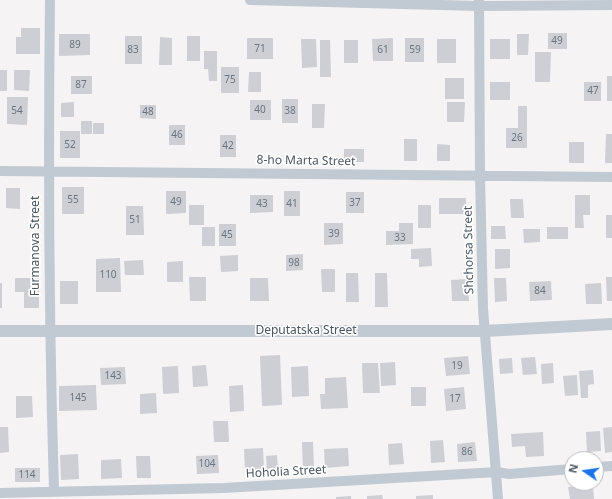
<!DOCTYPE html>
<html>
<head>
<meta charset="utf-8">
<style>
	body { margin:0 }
	#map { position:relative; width:612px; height:499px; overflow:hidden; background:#f5f3f3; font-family:"Noto Sans",sans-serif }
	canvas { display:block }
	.north { position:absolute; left:564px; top:451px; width:40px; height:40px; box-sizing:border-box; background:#fff; border:1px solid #b7bbc0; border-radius:50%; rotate:283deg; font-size:11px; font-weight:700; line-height:16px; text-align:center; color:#4a5661 }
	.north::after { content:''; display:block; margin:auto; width:14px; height:18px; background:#1a73e8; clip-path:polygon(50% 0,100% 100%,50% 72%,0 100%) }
</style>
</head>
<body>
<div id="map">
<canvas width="612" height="499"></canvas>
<div class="north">N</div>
</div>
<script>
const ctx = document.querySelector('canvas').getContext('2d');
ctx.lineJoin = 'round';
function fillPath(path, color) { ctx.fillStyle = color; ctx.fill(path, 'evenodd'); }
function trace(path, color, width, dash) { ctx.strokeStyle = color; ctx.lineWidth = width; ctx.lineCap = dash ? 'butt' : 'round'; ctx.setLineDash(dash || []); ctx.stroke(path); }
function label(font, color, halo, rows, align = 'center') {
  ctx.font = font + ' "Noto Sans",sans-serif'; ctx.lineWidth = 3.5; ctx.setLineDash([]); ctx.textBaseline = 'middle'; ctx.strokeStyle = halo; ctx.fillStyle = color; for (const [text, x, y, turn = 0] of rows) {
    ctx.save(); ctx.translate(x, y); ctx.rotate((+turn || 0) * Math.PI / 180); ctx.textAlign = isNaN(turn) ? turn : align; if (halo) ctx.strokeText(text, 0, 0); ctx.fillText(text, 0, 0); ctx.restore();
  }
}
fillPath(new Path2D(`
	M21,28H40V54H16V37H21Z
	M548,33H567V49H548Z
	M59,34H90V55L59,56Z
	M517,34H529L528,55H517Z
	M125,36H142V64H125Z
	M187,36H200V61H187Z
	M160,37L172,38V65H159Z
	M247,38H273V59H247Z
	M393,38V61H373L372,39Z
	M405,38H424V62H405Z
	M301,39H316L317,67L302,68Z
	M437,39H456V63H437Z
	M490,39H510V59H490Z
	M320,40H330L331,77H320Z
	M344,40H358V63H344Z
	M204,51H217V81H209L208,69H204Z
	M535,52H551L550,82H535Z
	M221,67H239V93H221Z
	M0,70H7V91H0Z
	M14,70H30L29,91L14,90Z
	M249,72H261V92H248Z
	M71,76H92V94H71Z
	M607,76H612V101H607Z
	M445,78H464V99H445Z
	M490,82H510V100H490Z
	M584,82H601V101H584Z
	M7,97H28L27,125L7,124Z
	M282,99H298V123H282Z
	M250,100H271V120H250Z
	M74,102V117H61V103Z
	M447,102H465L464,122H447Z
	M312,104H325L324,128H312Z
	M140,105H156V119L140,118Z
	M518,106H527V148H506V128H518Z
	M81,121H92V134H81Z
	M93,123H104V134H93Z
	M169,125H185V145H169Z
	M60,131H80V158H60Z
	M606,134H612V163H605Z
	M220,135H236V157H220Z
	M404,139H417V161H404Z
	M569,142H584V163H569Z
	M437,144L450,145V161H437Z
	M344,149H364V162H344Z
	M62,187H84V214H62Z
	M6,188H20V209L6,208Z
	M166,191H186V213L166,214Z
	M284,191H300V216H284Z
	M346,192H364V213H346Z
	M250,195H273V212L250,213Z
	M575,195H590V215H583L584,228H575Z
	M439,198H466V214H439Z
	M510,199H523L524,218H511Z
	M189,205H204V225H189Z
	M418,205H431V228H418Z
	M126,206H143L144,235H126Z
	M606,215H612V238H606Z
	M324,223H343V244L324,245Z
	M399,223H413V244L386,245V231H399Z
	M219,224H236V246H219Z
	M491,226H505L506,239H491Z
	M202,227H215V246H202Z
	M547,227H568V239H547Z
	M523,229H540V242L524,243Z
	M431,248L432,266L419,267V259H411V249Z
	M495,249H510V268L495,269Z
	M303,254V270L286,271V255Z
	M238,255V271L221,272L220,256Z
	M120,258L121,292H96V259Z
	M143,260L144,275H125L124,261Z
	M183,261V282H167V262Z
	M321,269H335V292H322Z
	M346,273H358L359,302H346Z
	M375,273H387L388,307H375Z
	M189,277H206V301H190Z
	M606,277H612V301H607Z
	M15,278H39V308H24V292H15Z
	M250,278H268L269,301H250Z
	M494,278H506L507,301L495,302Z
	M468,279L469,301H452L451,280Z
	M60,281H78V304H60Z
	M551,281L552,300L530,301L529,282Z
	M0,283H2V308H0Z
	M601,283L602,304H586L585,284Z
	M280,355L282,405L262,406L260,356Z
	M468,356L470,374L446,376L444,358Z
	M535,357L537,374L523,375L521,358Z
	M512,358L513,373L500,374L499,359Z
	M395,362L396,385L381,386L380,363Z
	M362,363H378L380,393H363Z
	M553,363L554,383L542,384L541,364Z
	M206,365L208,386L193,387L192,366Z
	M178,366L179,393L163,394L162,367Z
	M308,366L309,396L292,397L291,367Z
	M125,367L126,384L101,385L100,368Z
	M593,370L594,384L588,385V398H581L579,371Z
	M577,375L578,395L565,396L563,376Z
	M346,377L348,408L321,409L320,394H325V378Z
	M96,385L97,410L59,411V386Z
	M243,385L244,411L230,412L229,386Z
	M411,387H426V406H411Z
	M464,387L466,409L446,411L444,389Z
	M156,393L157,413L140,414V394Z
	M16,396H32L33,417L16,418Z
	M213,421H228L229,442H214Z
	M0,427H8L9,452L0,453Z
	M612,427V452L605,453L603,428Z
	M600,431L601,451L587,452L586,432Z
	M543,432L544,456L526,457L525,446L512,447L511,434Z
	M443,440L445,462L431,463L430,441Z
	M302,442H313L314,469L303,470Z
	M475,442L477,461L458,462L457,444Z
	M402,443L404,464L389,465L388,444Z
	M263,448L264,470L245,471L244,449Z
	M348,448L349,466L325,468L324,449Z
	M78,454L79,479L61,480L60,455Z
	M218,455L219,473L197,474L196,456Z
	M277,455L278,471L267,472L266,456Z
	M136,456H150L151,478H137Z
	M121,459L122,478L101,479V460Z
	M15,468H40V482H15Z
	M593,485L594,499H570L568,487Z
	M382,495L383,499H367V496Z
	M433,495V499H416V496Z
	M351,496V499H336V497Z`), '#cdcfd5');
trace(new Path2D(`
	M50,0C48,164 49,327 54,491
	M250,0L479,6L612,5
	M479,0L480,176L483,309L498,499
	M0,171L612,177
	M596,467L612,466
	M0,493L224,488L497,472L509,474L572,469`), '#c1cad2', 10);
trace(new Path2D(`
	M0,331H485L612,324`), '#c1cad2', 12);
label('10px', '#6b747e', null, [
	["49",557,41],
	["89",75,45],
	["71",260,49],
	["83",133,50],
	["61",383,50],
	["59",415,50],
	["75",230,80],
	["87",81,85],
	["47",593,91],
	["40",260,110],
	["54",17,111],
	["38",290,111],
	["48",148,112],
	["46",177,135],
	["26",517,138],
	["52",70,145],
	["42",228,146],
	["55",73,200],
	["49",176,202],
	["37",355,203],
	["43",262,204],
	["41",292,204],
	["51",135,220],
	["39",334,234],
	["45",227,235],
	["33",400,238],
	["98",294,263],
	["110",108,275],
	["84",540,291],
	["19",457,366],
	["143",113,376],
	["145",78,398],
	["17",455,399],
	["86",467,452],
	["104",207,464],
	["114",27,475]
]);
label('12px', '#4a5661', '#fff', [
	["8-ho Marta Street",306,161,1],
	["Furmanova Street",36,246,-90],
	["Shchorsa Street",469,250,-91],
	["Deputatska Street",306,331],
	["Hoholia Street",286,472,-3]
]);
</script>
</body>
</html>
